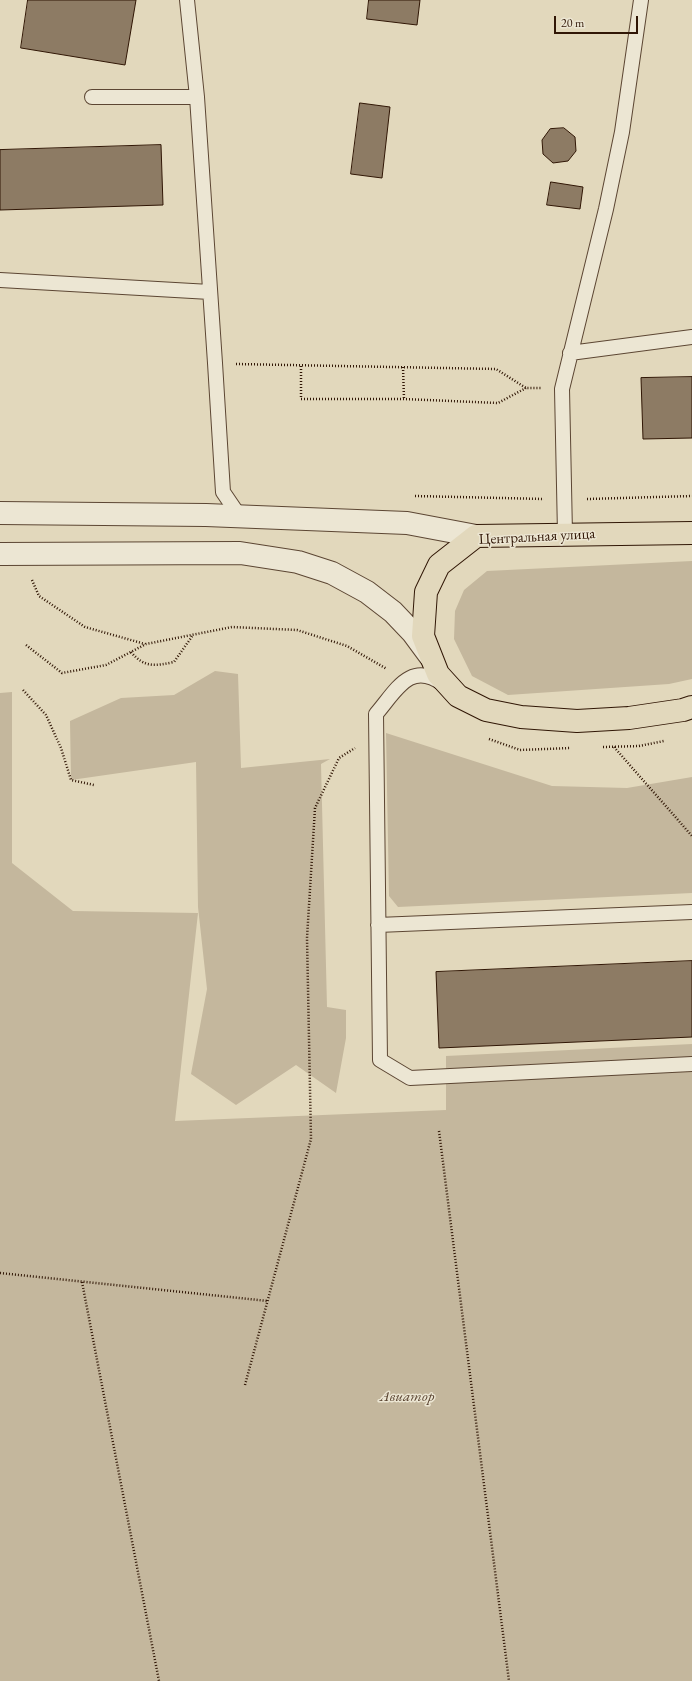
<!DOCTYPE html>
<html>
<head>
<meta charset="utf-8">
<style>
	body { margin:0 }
	#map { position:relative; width:692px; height:1681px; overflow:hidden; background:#e2d8bc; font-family:"EB Garamond",serif }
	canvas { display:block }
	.scale { position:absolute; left:554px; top:16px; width:84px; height:18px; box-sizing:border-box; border:2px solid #301605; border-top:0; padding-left:5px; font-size:12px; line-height:14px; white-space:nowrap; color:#301605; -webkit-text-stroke:3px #ece6d3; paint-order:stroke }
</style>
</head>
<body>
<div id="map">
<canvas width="692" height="1681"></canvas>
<div class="scale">20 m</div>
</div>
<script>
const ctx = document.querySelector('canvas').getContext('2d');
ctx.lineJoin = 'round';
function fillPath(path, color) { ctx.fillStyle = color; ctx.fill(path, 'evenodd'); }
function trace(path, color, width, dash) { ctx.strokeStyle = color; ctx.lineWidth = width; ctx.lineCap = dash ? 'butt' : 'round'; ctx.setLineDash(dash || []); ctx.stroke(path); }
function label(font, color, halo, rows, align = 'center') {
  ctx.font = font + ' "EB Garamond",serif'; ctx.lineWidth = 3; ctx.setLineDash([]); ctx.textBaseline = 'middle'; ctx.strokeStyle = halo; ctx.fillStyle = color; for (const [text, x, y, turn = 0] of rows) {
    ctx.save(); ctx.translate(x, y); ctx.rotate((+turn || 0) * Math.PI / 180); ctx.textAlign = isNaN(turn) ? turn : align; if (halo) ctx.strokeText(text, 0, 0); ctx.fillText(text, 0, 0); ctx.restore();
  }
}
fillPath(new Path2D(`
	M692,561V679L669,684L508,695L472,676L454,639L455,611L464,590L487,571Z
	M215,671L238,674L241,768L330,759L321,764L327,1007L346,1010V1038L336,1093L296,1065L236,1105L191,1074L207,989L198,907L196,762L71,780L70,721L121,698L174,695Z
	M12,692V863L73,911L198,913L175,1121L446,1110V1056L692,1044V1681H0V693Z
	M386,733L552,786L627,788L692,777V893L398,907L389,896Z`), '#c4b79d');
const building = new Path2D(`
	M28,0H136L125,65L21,48Z
	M369,0H420L417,25L367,19Z
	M360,103L390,107L382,178L351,174Z
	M564,128L575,137L576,151L568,161L553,163L543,154L542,140L550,129Z
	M161,145L163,205L0,210V150Z
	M551,182L583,187L580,209L547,205Z
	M692,377V438L643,439L641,378Z
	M692,961V1037L439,1048L436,972Z`);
fillPath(building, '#8d7b64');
trace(building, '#301605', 1);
const service = new Path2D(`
	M187,0L197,97L215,363L223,492L240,517
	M92,97H197
	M0,280L210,292
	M570,353L692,337
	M565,534L562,389L606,209L622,132L641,0
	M443,684C410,660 396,691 376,714L380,1060L410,1078L692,1064
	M378,925L692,912`);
const minor = new Path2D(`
	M0,513L206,515L407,523L476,536
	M0,554L240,553L298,562L332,573L367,592L393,612L413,633L430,656`);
const primary = new Path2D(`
	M692,533L476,536L439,565L426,592L423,636L438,674L458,696L486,710L521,717L577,721L629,718L683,710L692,707`);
trace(service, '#5c4633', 16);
trace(minor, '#5c4633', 24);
trace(primary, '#301605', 24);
trace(new Path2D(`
	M236,364L496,369L526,388H541
	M301,366V399H404L498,403L526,388
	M403,367L404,399
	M415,496L544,499
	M587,499L692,496
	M32,580L39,596L85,627L145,644
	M26,645L62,673L106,665L146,644L232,627L297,630L347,646L387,669
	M131,652C144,668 156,666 174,662L193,635
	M23,690L46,715L61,748L71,780L94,785
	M489,739L520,750L570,748
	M603,747L639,746L664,741
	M614,747L692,836
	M439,1131L509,1681
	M0,1273L268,1301
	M82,1282L159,1681
	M245,1385L311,1139L307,938L315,808L339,758L355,748`), '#301605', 2.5, [1, 2]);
trace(service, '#ece6d3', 14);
trace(minor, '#ece6d3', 22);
trace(primary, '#e2d8bc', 22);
label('15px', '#301605', '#ece6d3', [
	["Центральная улица",537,537,-3]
]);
label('italic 15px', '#5c4633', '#ece6d3', [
	["Авиатор",407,1397]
]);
</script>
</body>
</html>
